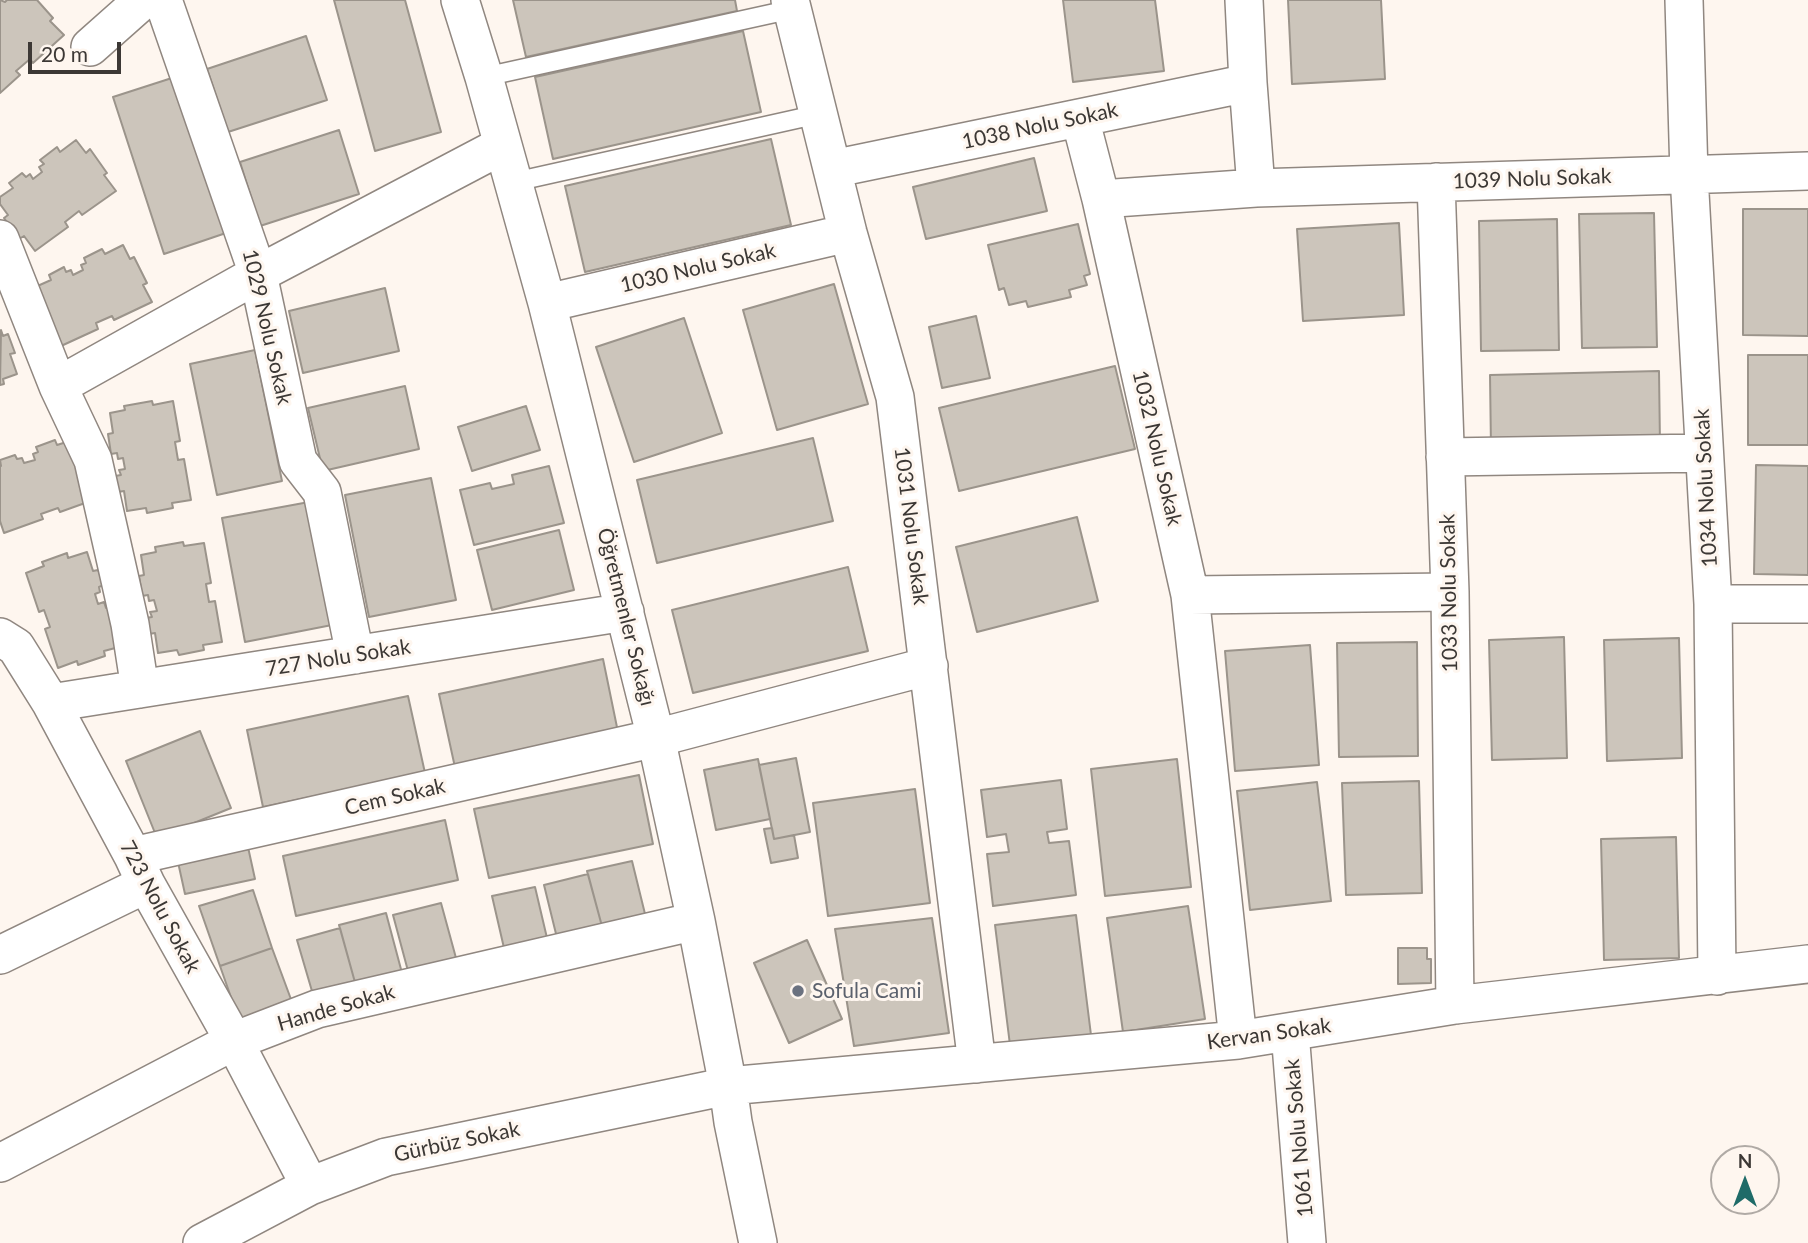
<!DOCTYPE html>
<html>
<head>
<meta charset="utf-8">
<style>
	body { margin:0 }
	#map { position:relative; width:1808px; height:1243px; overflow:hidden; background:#fef6ef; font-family:Lato,sans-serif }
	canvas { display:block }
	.north { position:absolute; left:1710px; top:1145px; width:70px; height:70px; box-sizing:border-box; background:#fef6ef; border:2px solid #b0aaa5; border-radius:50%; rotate:0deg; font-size:19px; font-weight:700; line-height:28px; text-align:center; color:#3c3835 }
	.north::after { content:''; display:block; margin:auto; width:24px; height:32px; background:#1f6b68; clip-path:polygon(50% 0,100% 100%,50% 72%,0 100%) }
	.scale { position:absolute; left:28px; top:42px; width:93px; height:32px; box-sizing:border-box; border:4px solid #3c3835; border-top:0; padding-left:9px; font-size:21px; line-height:24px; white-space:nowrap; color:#3c3835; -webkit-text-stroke:5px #fef6ef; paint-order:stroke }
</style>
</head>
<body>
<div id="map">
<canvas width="1808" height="1243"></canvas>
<div class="north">N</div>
<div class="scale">20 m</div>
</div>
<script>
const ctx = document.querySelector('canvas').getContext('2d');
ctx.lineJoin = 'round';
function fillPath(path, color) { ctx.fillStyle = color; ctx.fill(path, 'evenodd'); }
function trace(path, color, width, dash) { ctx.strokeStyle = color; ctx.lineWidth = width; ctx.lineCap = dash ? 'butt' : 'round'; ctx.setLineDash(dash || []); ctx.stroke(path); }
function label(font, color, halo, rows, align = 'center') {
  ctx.font = font + ' Lato,sans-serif'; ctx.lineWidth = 6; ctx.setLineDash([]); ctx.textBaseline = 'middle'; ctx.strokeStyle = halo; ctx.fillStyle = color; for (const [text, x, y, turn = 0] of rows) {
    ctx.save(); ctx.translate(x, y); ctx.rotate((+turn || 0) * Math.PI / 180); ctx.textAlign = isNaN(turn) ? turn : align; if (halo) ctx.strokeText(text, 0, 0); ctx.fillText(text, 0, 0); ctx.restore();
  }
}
const building = new Path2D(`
	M0,0L5,2L7,0H37L53,18L50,21L64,35L33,63L30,59L16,71L20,75L0,93Z
	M334,0H405L441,132L375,151Z
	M513,0H735L737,11L526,57Z
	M1063,0H1155L1164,71L1073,82Z
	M1288,0H1381L1385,79L1292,84Z
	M743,31L761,112L553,159L535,77Z
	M306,36L327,100L228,132L207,69Z
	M175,77L226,233L164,254L113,97Z
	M339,130L359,194L260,226L240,162Z
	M771,139L791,225L585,272L565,186Z
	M76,140L86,153L90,149L107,173L104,175L116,191L82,215L79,211L65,222L68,227L35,251L24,236L19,239L4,218L8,215L0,204V197L13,188L9,183L22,173L26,177L30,174L33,179L42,172L39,167L44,164L40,160L57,147L60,152Z
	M1034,158L1047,211L926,239L913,187Z
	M1743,209H1808V336L1743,335Z
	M1654,213L1657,347L1582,348L1579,214Z
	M1557,219L1559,350L1481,351L1479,221Z
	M1399,223L1404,315L1303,321L1297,229Z
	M1078,224L1090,274L1084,276L1087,285L1069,290L1071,297L1028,307L1026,301L1009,305L1004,288L999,290L988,245Z
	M123,245L130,259L134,257L147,283L143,285L152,302L114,320L112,316L96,323L98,329L61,346L33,288L51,280L49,275L64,267L66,272L71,270L73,275L83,270L81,265L86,263L84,258L102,249L105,254Z
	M834,284L868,404L777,430L743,310Z
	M385,288L399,351L303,373L289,311Z
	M976,316L990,378L942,388L929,327Z
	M684,318L722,433L634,462L596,347Z
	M1,330L3,336L8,334L15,353L10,354L17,374L3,379L4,384L0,385Z
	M255,350L282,481L217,495L190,364Z
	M1748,355H1808V445H1748Z
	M1115,366L1135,449L959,491L939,408Z
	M1659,371L1660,445L1491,449L1490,375Z
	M405,386L419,449L323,471L308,408Z
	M152,401L153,405L173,401L180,441L175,442L178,460L184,459L191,500L172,503L173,508L147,513L146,508L127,511L124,491L118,492L115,476L121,475L119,470L125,469L123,458L118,459L117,453L111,454L108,434L113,433L110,413L125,410L124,406Z
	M526,406L540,450L472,471L458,427Z
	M813,438L833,521L657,563L637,480Z
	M76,439L99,498L60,512L58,508L41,514L43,519L4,533L0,521V466H1L0,460L15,455L17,459L22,458L24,463L35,460L33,454L38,452L36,447L55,440L57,445Z
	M1756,465L1808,466V575L1754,574Z
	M549,466L564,523L474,545L460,490L490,483L492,489L514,484L512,475Z
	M431,478L456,600L369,617L345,495Z
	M309,502L332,625L245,642L222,518Z
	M1077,517L1098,601L977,632L956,547Z
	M559,530L574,590L492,610L477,550Z
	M183,542L184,546L204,543L211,583L206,584L209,602L215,601L222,642L203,645L204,650L179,655L177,650L158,653L155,633L149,634L146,618L152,617L150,612L157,611L154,600L149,601L148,595L142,596L139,576L144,575L141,555L156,552L155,547Z
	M87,552L93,571L98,570L104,585L99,587L100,592L95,594L98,604L104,602L106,608L111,606L119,647L104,651L105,656L78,665L77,661L58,668L45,629L50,627L44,610L39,612L26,573L44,566L42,562L67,553L68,558Z
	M848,567L868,651L693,693L672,610Z
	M1564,637L1567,758L1492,760L1489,640Z
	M1679,638L1682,758L1607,761L1604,640Z
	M1417,642L1418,756L1339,757L1337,643Z
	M1310,645L1319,765L1235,771L1225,651Z
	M603,659L619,737L456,772L439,694Z
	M408,696L425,773L263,807L247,730Z
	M200,731L231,808L157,838L126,761Z
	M796,758L810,832L774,839L759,765Z
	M758,759L770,819L716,830L704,770Z
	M1177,759L1191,887L1105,896L1091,769Z
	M639,775L653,844L489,878L474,809Z
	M1061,780L1067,829L1047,832L1049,843L1069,841L1076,895L993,906L987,854L1009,852L1006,834L987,837L981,790Z
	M1419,781L1422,893L1346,895L1342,783Z
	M1317,782L1331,901L1250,910L1237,791Z
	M915,789L930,903L828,916L813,803Z
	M445,820L458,880L296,916L283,856Z
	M772,828L774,839L794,835L798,858L771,863L764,829Z
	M1676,837L1679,958L1604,960L1601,839Z
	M246,838L255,879L185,894L176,853Z
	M632,861L646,918L603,930L587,871Z
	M588,874L603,930L558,942L544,885Z
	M535,887L547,938L504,948L492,896Z
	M253,890L272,948L220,966L199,906Z
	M441,903L456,958L408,971L393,915Z
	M1188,906L1205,1019L1123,1032L1107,918Z
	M386,913L402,973L356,986L339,925Z
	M1076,915L1091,1035L1010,1045L995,925Z
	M932,918L949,1033L854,1046L835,929Z
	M340,928L356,986L314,998L297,940Z
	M807,940L842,1019L789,1043L754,963Z
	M272,948L292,1002L239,1020L220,966Z
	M1398,948H1427V959H1431V983L1398,984Z`);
fillPath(building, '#ccc5bb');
trace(building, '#9b948b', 2);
const lane = new Path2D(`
	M484,77L793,9
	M514,182L819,114`);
const street = new Path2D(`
	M163,0L258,274L298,461L322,492L355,655
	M460,0L484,77L547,303L656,738L696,921L728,1086L733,1122L758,1243
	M790,0L848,233L895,397L977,1064
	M1684,0L1689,175L1713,604L1717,976
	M90,47L143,0
	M1080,118L1101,199
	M832,169L1248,83
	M1436,182L1450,592L1455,1005
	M1256,188L1808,171
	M0,239L58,386L93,460L130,624L140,689
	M547,303L848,233
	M58,386L258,274L503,145
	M1445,457L1704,453
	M1190,595L1450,592
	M1713,604H1808
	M0,637L16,647L51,703L133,856L146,884L234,1041L310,1186
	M51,703L625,612
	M133,856L656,738L929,666
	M0,955L146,884
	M1290,1032L1307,1243
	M1238,1040L1190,595L1101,199L1256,188L1248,83L1244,0
	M0,1163L234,1041L317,1009L696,921
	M202,1243L310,1186L386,1157L728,1086L1238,1040L1455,1005L1808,964`);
trace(lane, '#908780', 21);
trace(street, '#908780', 40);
trace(lane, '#fff', 18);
trace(street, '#fff', 37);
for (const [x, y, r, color] of [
	[798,991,7,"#6b7280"]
]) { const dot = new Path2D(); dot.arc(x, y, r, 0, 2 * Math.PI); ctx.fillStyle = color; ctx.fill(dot); trace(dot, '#fef6ef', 2.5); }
label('21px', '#3c3835', '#fef6ef', [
	["1038 Nolu Sokak",1040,126,-12],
	["1039 Nolu Sokak",1532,179,-2],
	["1030 Nolu Sokak",698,268,-13],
	["1029 Nolu Sokak",267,327,77],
	["1032 Nolu Sokak",1157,448,77],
	["1034 Nolu Sokak",1706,488,-93],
	["1031 Nolu Sokak",911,526,83],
	["1033 Nolu Sokak",1449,593,-91],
	["Öğretmenler Sokağı",626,617,76],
	["727 Nolu Sokak",338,658,-9],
	["Cem Sokak",395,797,-13],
	["723 Nolu Sokak",160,907,62],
	["Hande Sokak",336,1008,-16],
	["Kervan Sokak",1269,1034,-8],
	["1061 Nolu Sokak",1299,1138,-95],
	["Gürbüz Sokak",457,1142,-12]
]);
label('21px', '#5b616d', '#fef6ef', [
	["Sofula Cami",812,991]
], 'left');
</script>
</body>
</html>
